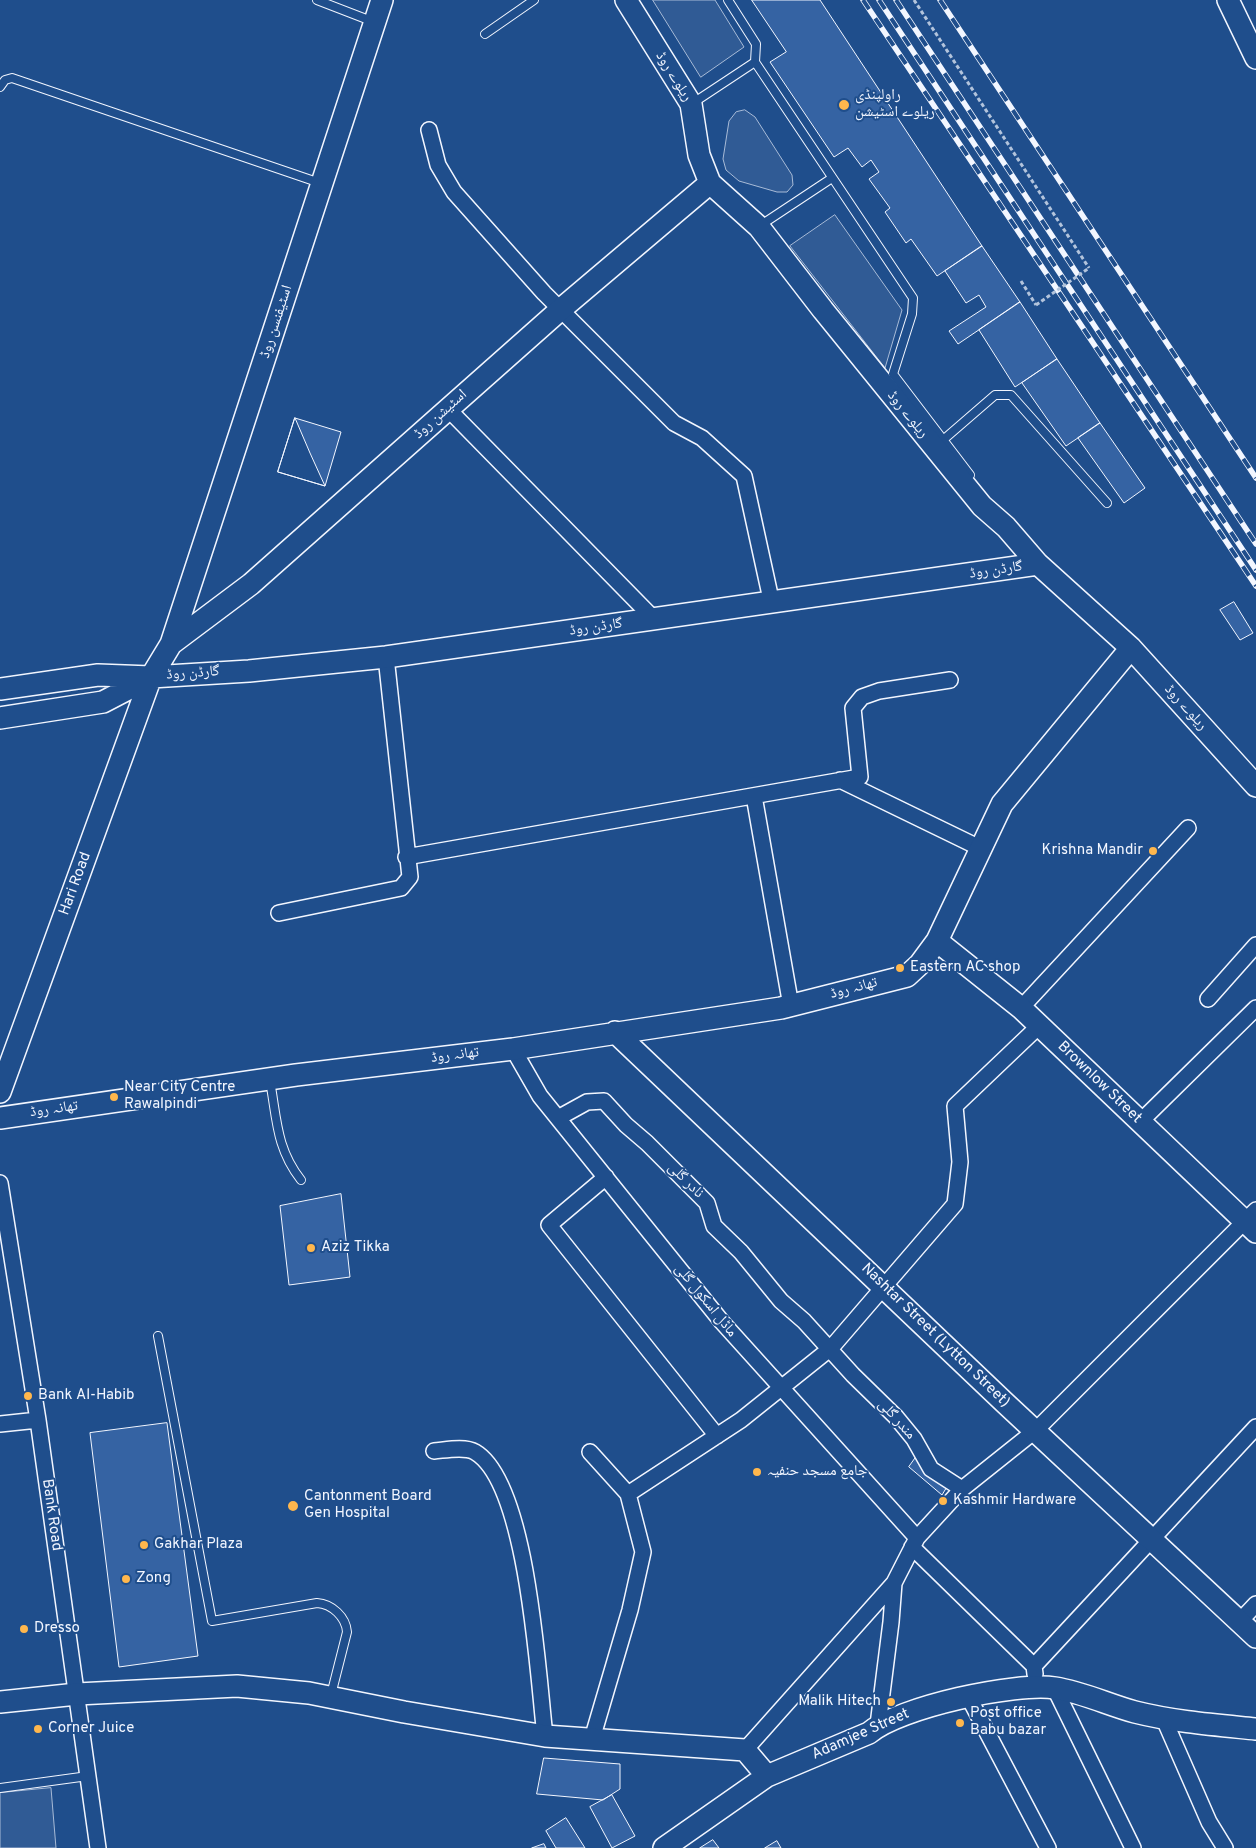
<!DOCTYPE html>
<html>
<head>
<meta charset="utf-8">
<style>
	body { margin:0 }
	canvas { display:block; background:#1f4e8c }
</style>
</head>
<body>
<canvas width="1256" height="1848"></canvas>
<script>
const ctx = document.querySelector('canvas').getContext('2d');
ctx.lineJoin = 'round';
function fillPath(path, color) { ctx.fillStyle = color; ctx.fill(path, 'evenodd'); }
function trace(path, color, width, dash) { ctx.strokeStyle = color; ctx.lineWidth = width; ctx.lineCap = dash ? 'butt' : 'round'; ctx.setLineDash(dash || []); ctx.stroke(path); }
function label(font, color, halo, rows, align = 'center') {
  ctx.font = font + ' Overpass,"Noto Naskh Arabic",sans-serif'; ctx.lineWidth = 4; ctx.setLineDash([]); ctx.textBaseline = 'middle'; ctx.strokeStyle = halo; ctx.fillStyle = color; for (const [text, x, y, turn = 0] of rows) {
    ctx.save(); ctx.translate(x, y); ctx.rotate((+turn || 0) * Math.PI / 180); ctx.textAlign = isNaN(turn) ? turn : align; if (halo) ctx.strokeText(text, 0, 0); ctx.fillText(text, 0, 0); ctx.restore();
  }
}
const built = new Path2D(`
	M653,0H715L744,47L701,77Z
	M745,110L755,117L792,175L793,185L787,192H777L739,181L726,170L723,159L729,121L736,112Z
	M835,215L902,310L885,368L790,246Z
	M51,1788L56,1848H0V1793Z`);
fillPath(built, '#305b95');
trace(built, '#a8bbd7', 1);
const building = new Path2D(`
	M752,0H820L982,246L937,276L911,239L906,243L885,212L890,208L869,179L879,172L871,160L862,167L848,148L834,157L770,62L786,52Z
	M982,246L1020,302L958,344L949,331L986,307L979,295L966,303L945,271Z
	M1020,302L1057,359L1015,387L979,330Z
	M1057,359L1100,423L1066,446L1022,383Z
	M295,418L341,432L325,486L278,472Z
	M295,418L310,453L325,486L278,472Z
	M1100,423L1145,488L1124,503L1078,438Z
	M1234,602L1253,633L1240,640L1220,610Z
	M341,1194L350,1277L289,1285L280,1206Z
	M167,1423L198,1656L119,1667L90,1433Z
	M919,1453L948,1485L942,1495L909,1467Z
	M544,1758L620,1764V1789L603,1800L537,1794Z
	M612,1795L635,1836L612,1848L590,1807Z
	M566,1818L585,1848H556L546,1831Z
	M713,1840L719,1848H700Z
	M777,1841L781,1848H765Z
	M544,1844L546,1848H532Z`);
fillPath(building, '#3563a3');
trace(building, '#f2f6ff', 1);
const lane = new Path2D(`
	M317,0L374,22
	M728,0L756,44L755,62L913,298L912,314L893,374L970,475
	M485,34L534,0
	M0,87L5,80L12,78L320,183
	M693,103L755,62
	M761,225L832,178
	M943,440L995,395H1011L1107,503
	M270,1081C277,1119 276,1148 301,1180
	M158,1336L212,1621L317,1603C332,1604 346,1617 347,1632L331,1695
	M0,1788L88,1776`);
const street = new Path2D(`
	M429,130L438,165L454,192L544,293L674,423L702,438L744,476L772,604
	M448,409L655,620
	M840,780L980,848
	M754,796L791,1006
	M406,857L860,777L853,708L862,697L879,691L950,680
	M279,913L401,888L410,877L386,657
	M1208,999L1256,945
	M1021,1008L1188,828
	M513,1049L540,1096L722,1322L917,1538
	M558,1118L587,1102L604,1101L626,1125L647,1143L707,1203L714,1226L741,1252L781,1301L804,1321L853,1375L896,1417L914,1439L931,1469L962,1489
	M1140,1122L1256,1008
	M606,1177L549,1225L717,1436
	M0,1183L38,1420L98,1848
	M0,1424L38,1420
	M434,1451C446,1450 465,1446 475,1452C528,1483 538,1677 545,1736
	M590,1452L628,1494L643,1552L630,1610L592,1739
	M628,1494L741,1420L831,1348L955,1204L960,1162L955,1106L1039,1026
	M912,1547L1034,1666L1035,1674
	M1240,1621L1256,1604
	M1034,1666L1256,1427
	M1054,1687L1133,1848
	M968,1696L1048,1848
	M1163,1717L1209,1822L1225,1848
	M878,1725L891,1622L894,1583L917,1538L962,1489L1036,1430L1256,1210
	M745,1750L894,1583`);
const secondary = new Path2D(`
	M626,0L691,104L699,155L710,183L759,227L823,310L982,506L1006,527L1038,564L1131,648L1256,786
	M1228,0L1256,58
	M171,644L251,584L560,310L710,183
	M0,689L98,675L151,677L249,671L386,657L1038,564
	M0,718L103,702L151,677L171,644L382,0
	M937,941L1021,1008L1256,1232
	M615,1032L1005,1403L1256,1637
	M0,1092L151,677
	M0,1118L296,1075L513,1049L781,1008L907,976L920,964L937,941L1002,804L1131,648
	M0,1702L77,1694L237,1686L309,1693L404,1712L545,1736L745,1750L767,1776
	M664,1848L767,1776L869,1733C899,1707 1016,1682 1055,1688C1082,1692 1109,1705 1135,1712C1175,1722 1216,1725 1256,1729`);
trace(lane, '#f2f6ff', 10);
trace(street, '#f2f6ff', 18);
trace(secondary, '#f2f6ff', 24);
trace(new Path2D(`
	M914,0L1089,268
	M1021,281L1036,305`), '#b3c4dc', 3, [4, 2.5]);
trace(lane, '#1f4e8c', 8);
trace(street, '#1f4e8c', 15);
trace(secondary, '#1f4e8c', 21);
const rail = new Path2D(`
	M863,0L1256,586
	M879,0L1256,570
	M896,0L1256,544
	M940,0L1256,478`);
trace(rail, '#f2f6ff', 5.5);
trace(rail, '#1f4e8c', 4, [11]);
trace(new Path2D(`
	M1036,305L1089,268`), '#b3c4dc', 3, [4, 2.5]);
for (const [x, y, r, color] of [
	[844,105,6,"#ffb74d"],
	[1153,851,5,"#ffb74d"],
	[900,968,5,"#ffb74d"],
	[114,1097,5,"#ffb74d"],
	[311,1248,5,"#ffb74d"],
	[28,1396,5,"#ffb74d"],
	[757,1472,5,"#ffb74d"],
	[943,1501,5,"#ffb74d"],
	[293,1506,6,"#ffb74d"],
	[144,1545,5,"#ffb74d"],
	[126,1579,5,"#ffb74d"],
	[24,1629,5,"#ffb74d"],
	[891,1702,5,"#ffb74d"],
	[960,1723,5,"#ffb74d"],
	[38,1729,5,"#ffb74d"]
]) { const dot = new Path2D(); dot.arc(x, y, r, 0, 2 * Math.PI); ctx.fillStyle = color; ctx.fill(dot); trace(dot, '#1f4e8c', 2); }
label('15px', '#f2f6ff', '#1f4e8c', [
	["ریلوے روڈ",673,77,58],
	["اسٹیفنسن روڈ",277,322,-72],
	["اسٹیشن روڈ",441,415,-42],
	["ریلوے روڈ",907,415,51],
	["گارڈن روڈ",996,571,-8],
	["گارڈن روڈ",596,628,-8],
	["گارڈن روڈ",193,674,-4],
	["ریلوے روڈ",1185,708,48],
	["Hari Road",76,884,-70],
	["تھانہ روڈ",854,989,-15],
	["تھانہ روڈ",455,1056,-7],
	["Brownlow Street",1099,1083,44],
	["تھانہ روڈ",54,1110,-8],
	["نادر گلی",685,1181,45],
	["ماڈل اسکول گلی",705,1301,51],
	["Nashtar Street (Lytton Street)",935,1336,44],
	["مندر گلی",896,1420,48],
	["Bank Road",51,1515,82],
	["Adamjee Street",861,1735,-24]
]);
label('15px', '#f2f6ff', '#1f4e8c', [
	["راولپنڈی",855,96],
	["ریلوے اسٹیشن",855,113],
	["Krishna Mandir",1143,851,"right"],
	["Eastern AC shop",910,968],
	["Near City Centre",124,1088],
	["Rawalpindi",124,1105],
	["Aziz Tikka",321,1248],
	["Bank Al-Habib",38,1396],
	["جامع مسجد حنفیہ",767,1472],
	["Cantonment Board",304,1497],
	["Gen Hospital",304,1514],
	["Kashmir Hardware",953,1501],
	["Gakhar Plaza",154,1545],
	["Zong",136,1579],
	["Dresso",34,1629],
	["Malik Hitech",881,1702,"right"],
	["Post office",970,1714],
	["Babu bazar",970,1731],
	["Corner Juice",48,1729]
], 'left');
</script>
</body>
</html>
